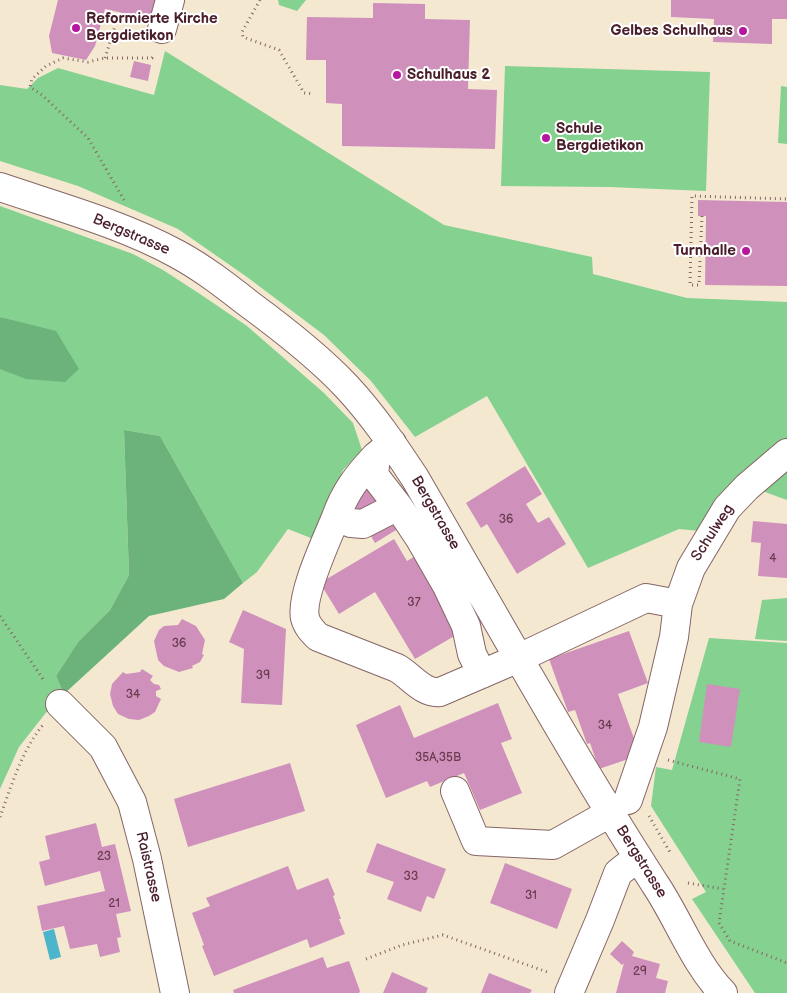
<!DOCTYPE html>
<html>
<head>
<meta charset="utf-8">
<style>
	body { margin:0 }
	canvas { display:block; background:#f4e8d1 }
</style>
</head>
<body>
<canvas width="787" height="993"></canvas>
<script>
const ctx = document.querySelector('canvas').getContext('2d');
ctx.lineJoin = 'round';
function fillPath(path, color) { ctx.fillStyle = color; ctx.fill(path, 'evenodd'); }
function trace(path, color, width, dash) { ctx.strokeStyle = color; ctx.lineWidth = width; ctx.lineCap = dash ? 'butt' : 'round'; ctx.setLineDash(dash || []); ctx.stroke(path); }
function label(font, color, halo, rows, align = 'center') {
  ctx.font = font + ' "Balsamiq Sans",sans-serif'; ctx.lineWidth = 4; ctx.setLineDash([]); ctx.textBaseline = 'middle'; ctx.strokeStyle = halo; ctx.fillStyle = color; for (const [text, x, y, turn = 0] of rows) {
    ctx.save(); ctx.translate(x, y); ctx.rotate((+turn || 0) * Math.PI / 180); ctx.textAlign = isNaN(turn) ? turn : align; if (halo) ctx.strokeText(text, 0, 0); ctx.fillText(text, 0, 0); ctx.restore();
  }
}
fillPath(new Path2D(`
	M278,0H306L297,11L279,5Z
	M165,51L444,225L592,257L593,274L687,298L787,302V500L740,483L700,531L679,529L588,568L487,396L415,437L371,381L324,335L247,277L178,229L78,186L0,161V85L27,89L38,78L58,68L154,95Z
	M505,66L710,72L706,191L609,187L501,186Z
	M781,86L787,87V144L778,143Z
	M0,206L133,254L163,270L200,294L247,326L324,393L353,423L362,450L343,470L316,540L288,529L257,572L243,583L160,436L124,430L129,575L110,610L78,642L56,676L64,694L48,710L19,747L0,789V355L17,322L0,317Z
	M787,598V641L755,639L762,600Z
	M709,638L787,643V993H755L692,899L706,892L651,806L656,767L672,770Z`), '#84d190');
fillPath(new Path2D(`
	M0,317L56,331L79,369L65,382L26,379L0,369Z
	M124,430L160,436L243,583L224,599L149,616L64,694L56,676L78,642L110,610L129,575Z`), '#6bb37a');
fillPath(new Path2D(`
	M54,929L61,957L50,960L43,932Z`), '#4db5cb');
fillPath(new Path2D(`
	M58,0H158L153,20L105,9L95,46L86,60L52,53L49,36Z
	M671,0H787V19H772V44L713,42L714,19L671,17Z
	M373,3L425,4V19L470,20L468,89L497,90L495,149L342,146V104L326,103V60H306L307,17L373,18Z
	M134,61L151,65L148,81L130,77Z
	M698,200L787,202V286L705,285L706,216H698Z
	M525,466L542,494L526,504L538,523L549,517L566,544L517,574L487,524L481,528L466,503Z
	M375,483L401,527L375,543L349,499Z
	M753,521L787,524V578L758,576L761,543L751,542Z
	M394,539L407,561L417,555L463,631L415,659L375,592L339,614L320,583Z
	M243,610L286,629L282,705L241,703L244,649L229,642Z
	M182,619L196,626L205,640L202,654L204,655L200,662L192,666L193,668L179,672L164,666L158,660L154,641L159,630L164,626L178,625Z
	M629,631L648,683L618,694L640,755L599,769L590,743L587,744L575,710L568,712L549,659Z
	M142,669L153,676L150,680L154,684L159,685L161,689L156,691V696L161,699L155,712L149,716L139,720L129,719L118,714L113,706L110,694L112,684L123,672L126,674L140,672Z
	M707,684L740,689L731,747L699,742Z
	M498,703L512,739L501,743L522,793L480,810L464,773L430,787L427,781L386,798L356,725L400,705L414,738Z
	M290,763L305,811L188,847L174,799Z
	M96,823L102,847L115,844L131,911L116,914L121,937L117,938L120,952L100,957L97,944L70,949L64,926L42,931L37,906L105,891L100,871L45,886L39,862L50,859L45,836Z
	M377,843L446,869L434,899L427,896L421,912L387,899L394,882L366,872Z
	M505,863L572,889L557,929L490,903Z
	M288,866L297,890L328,878L335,895L333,896L341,919H339L345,934L310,948L307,939L214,976L202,946L204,945L192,913L210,906L206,898Z
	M622,941L634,952L632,956L660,964L656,978L668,981L665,993H616L624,963L622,965L610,954Z
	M323,957L327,968L349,961L360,991L359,993H234L233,990Z
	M392,972L428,988L426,993H383Z
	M489,973L532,990L530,993H481Z`), '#cf91bc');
const minor = new Path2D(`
	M162,29L170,0
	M0,187C59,207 122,224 177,254C203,268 226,286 249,304C283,329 318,356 347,387C373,415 394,446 415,478C494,614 570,752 655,884C678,918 694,963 723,993
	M392,443L376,456L374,475L398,506L420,539L447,586L466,626L472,654L482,674
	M376,456C357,476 345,492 336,517L351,523L363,524L398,506
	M336,517C327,539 300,596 305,618C307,626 312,631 318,637L397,668C411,676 423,694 440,692L519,658L646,598L678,604
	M60,704L103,747L132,802L147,859L175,993
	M455,791L476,841L553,845L610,813
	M628,800L653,727L674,637L678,604L691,568L727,508L747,487L787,453
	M569,993L600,920L618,873L638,857`);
trace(minor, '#866565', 30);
trace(new Path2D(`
	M260,0L242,32L243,37L279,50L304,93L314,94
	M105,58L118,17L136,22
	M124,200L88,138L42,95L30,87L32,79L46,66L63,58L88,62L105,58H152L154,55
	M702,216L699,285H690L692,196L787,199
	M0,616L45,682
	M668,760L740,779L719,923L730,941L787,963
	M649,816L671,854
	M0,817C11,787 22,750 43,725
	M688,883L723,889
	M366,959L402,945L443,935L550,973`), '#866565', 3, [1, 4]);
trace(minor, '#fff', 28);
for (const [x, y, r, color] of [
	[76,28,5,"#b5179e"],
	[743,31,5,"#b5179e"],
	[397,75,5,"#b5179e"],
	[546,138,5,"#b5179e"],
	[746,251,5,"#b5179e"]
]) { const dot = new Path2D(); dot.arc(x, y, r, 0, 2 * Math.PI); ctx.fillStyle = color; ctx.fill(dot); trace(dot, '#fff', 2); }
label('12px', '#6b3c4f', null, [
	["36",506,520],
	["4",773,559],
	["37",414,603],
	["36",179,644],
	["39",263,676],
	["34",133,695],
	["34",605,726],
	["35A,35B",438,758],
	["23",104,857],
	["33",411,877],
	["31",531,896],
	["21",114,904],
	["29",640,972]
]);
label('bold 15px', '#4a1f2b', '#fff', [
	["Reformierte Kirche",86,19],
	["Bergdietikon",86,36],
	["Gelbes Schulhaus",733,31,"right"],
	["Schulhaus 2",407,75],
	["Schule",556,129],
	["Bergdietikon",556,146],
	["Turnhalle",736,251,"right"]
], 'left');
label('15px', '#4a1f2b', '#fff', [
	["Bergstrasse",131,235,23],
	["Bergstrasse",435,513,60],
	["Schulweg",713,533,-57],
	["Bergstrasse",641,862,58],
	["Raistrasse",148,867,77]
]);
</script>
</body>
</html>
